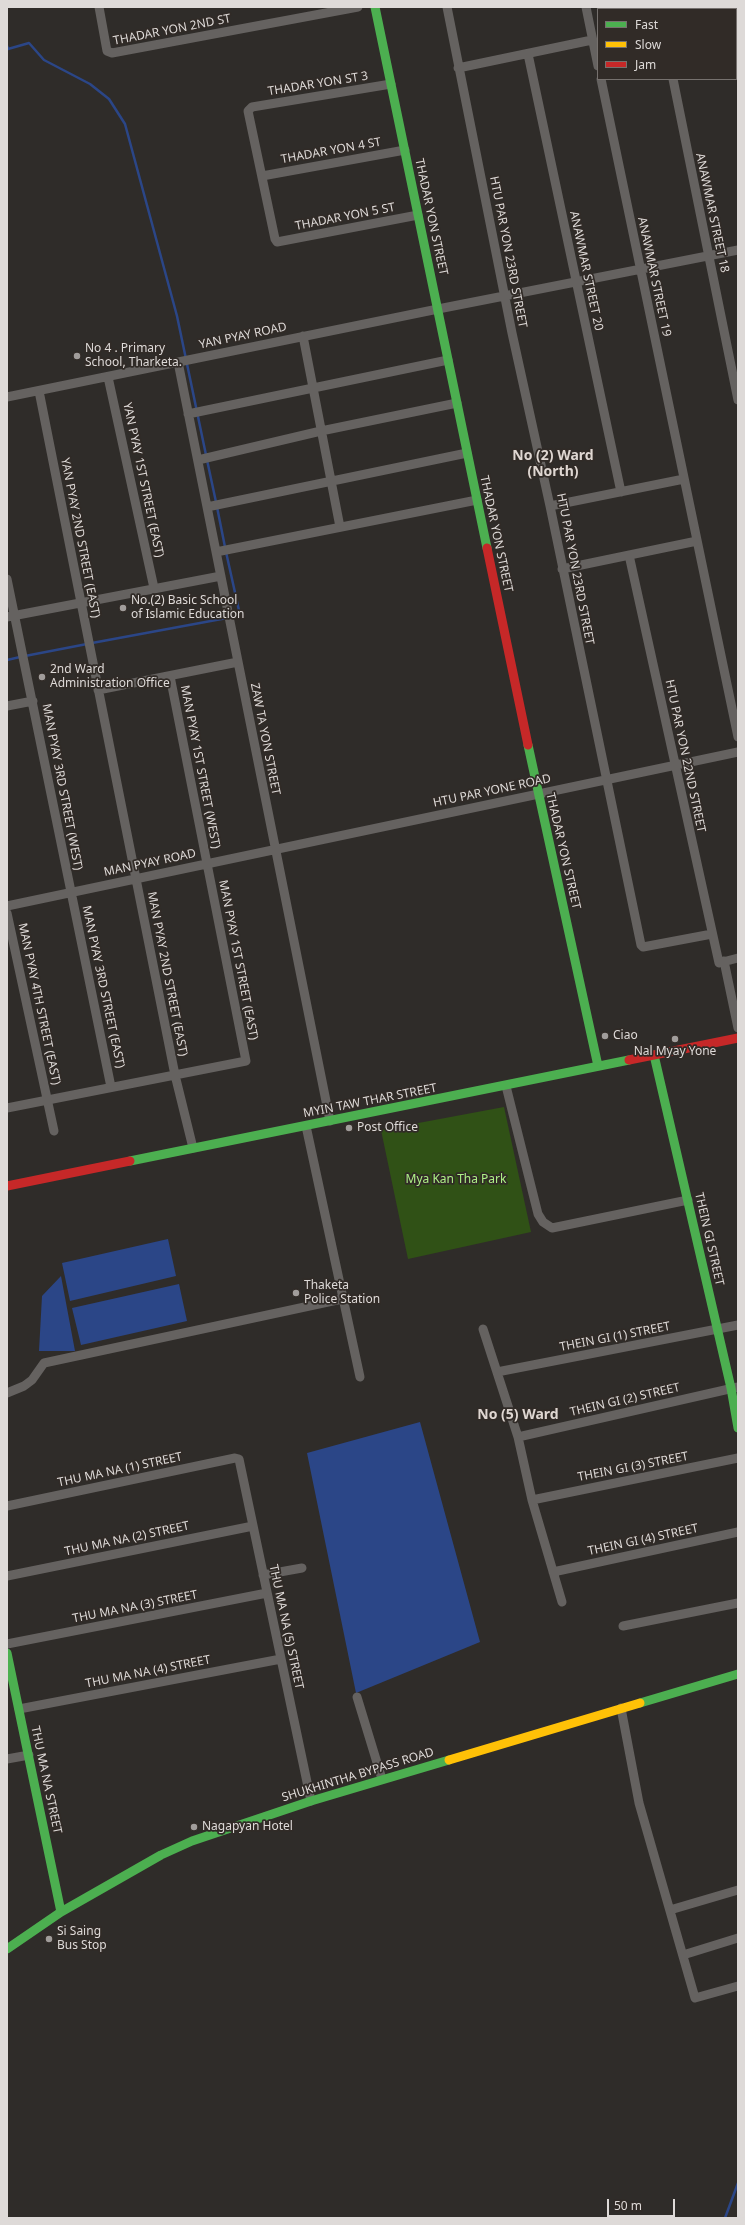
<!DOCTYPE html>
<html>
<head>
<meta charset="utf-8">
<style>
	body { margin:0 }
	#map { position:relative; width:745px; height:2225px; overflow:hidden; background:#2f2c29; font-family:"Noto Sans",sans-serif }
	canvas { display:block }
	.frame { position:absolute; inset:0; border:8px solid #dedad8; pointer-events:none }
	.legend { position:absolute; left:597px; top:8px; width:140px; height:72px; box-sizing:border-box; background:#312b27; border:1px solid #76716e; margin:0; padding:5px 7px; list-style:none; font-size:12px; color:#dedad8 }
	.legend li { display:flex; align-items:center; gap:8px; height:20px }
	.legend b { width:20px; border:1px solid #76716e }
	.scale { position:absolute; left:607px; top:2199px; width:68px; height:18px; box-sizing:border-box; border:2px solid #dedad8; border-top:0; padding-left:5px; font-size:12px; line-height:14px; white-space:nowrap; color:#dedad8; -webkit-text-stroke:3px #312b27; paint-order:stroke }
</style>
</head>
<body>
<div id="map">
<canvas width="745" height="2225"></canvas>
<div class="frame"></div>
<ul class="legend">
<li><b style="height:5px;background:#4caf50"></b>Fast</li>
<li><b style="height:5px;background:#ffc107"></b>Slow</li>
<li><b style="height:5px;background:#c62828"></b>Jam</li>
</ul>
<div class="scale">50 m</div>
</div>
<script>
const ctx = document.querySelector('canvas').getContext('2d');
ctx.lineJoin = 'round';
function fillPath(path, color) { ctx.fillStyle = color; ctx.fill(path, 'evenodd'); }
function trace(path, color, width, dash) { ctx.strokeStyle = color; ctx.lineWidth = width; ctx.lineCap = dash ? 'butt' : 'round'; ctx.setLineDash(dash || []); ctx.stroke(path); }
function label(font, color, halo, rows, align = 'center') {
  ctx.font = font + ' "Noto Sans",sans-serif'; ctx.lineWidth = 3.5; ctx.setLineDash([]); ctx.textBaseline = 'middle'; ctx.strokeStyle = halo; ctx.fillStyle = color; for (const [text, x, y, turn = 0] of rows) {
    ctx.save(); ctx.translate(x, y); ctx.rotate((+turn || 0) * Math.PI / 180); ctx.textAlign = isNaN(turn) ? turn : align; if (halo) ctx.strokeText(text, 0, 0); ctx.fillText(text, 0, 0); ctx.restore();
  }
}
fillPath(new Path2D(`
	M504,1107L531,1232L408,1259L381,1130Z`), '#305116');
fillPath(new Path2D(`
	M168,1239L176,1276L70,1301L62,1263Z
	M61,1276L75,1351H39L42,1296Z
	M179,1284L187,1321L81,1345L72,1308Z
	M420,1422L480,1642L356,1693L307,1453Z`), '#2b4687');
trace(new Path2D(`
	M7,46L8,49L29,43L44,60L90,84L109,99L125,124L177,316L206,455
	M207,460L216,502
	M217,507L225,547
	M226,552L240,615L232,617
	M92,643L227,618
	M25,656L87,644
	M7,660L20,657
	M725,2218L738,2183`), '#2b4687', 2.5);
trace(new Path2D(`
	M99,7L107,51L112,53L358,7
	M447,7L512,333L550,506L641,945L643,947L712,934
	M586,7L598,66
	M658,7V9
	M528,54L621,492
	M736,58L738,67
	M458,68L592,40
	M601,79L738,737
	M673,79L738,400
	M391,84L252,107L248,111L275,239L277,242L418,215
	M262,176L405,150
	M303,336L340,527
	M178,362L330,1121
	M108,377L154,588
	M39,391L175,1075L193,1148
	M7,397L438,309L738,250
	M188,414L448,360
	M198,460L321,431L457,403
	M550,506L684,479
	M207,507L467,453
	M216,552L477,500
	M629,555L719,963L738,958
	M562,569L697,541
	M7,579L111,1087
	M7,617L221,576
	M98,690L238,662
	M7,706L33,701
	M7,906L738,752
	M7,913L54,1131
	M724,961L738,1028
	M506,1086L538,1214L543,1222L552,1228L688,1200
	M7,1108L246,1061L170,676
	M306,1126L360,1377
	M483,1329L518,1437L532,1500L562,1602
	M497,1372L738,1325
	M7,1393L24,1386L32,1380L44,1363L342,1299
	M518,1437L738,1387
	M532,1500L738,1458
	M7,1506L235,1458L239,1459L311,1801
	M553,1572L738,1532
	M263,1575L302,1568
	M7,1576L253,1526
	M623,1626L738,1603
	M7,1644L267,1593
	M357,1697L382,1779
	M621,1708L639,1803L695,1998L738,1986
	M19,1709L281,1659
	M7,1759L29,1755
	M670,1910L738,1890
	M683,1955L738,1938`), '#656260', 9);
trace(new Path2D(`
	M375,7L487,548
	M528,745L598,1066
	M654,1055L731,1388L738,1428
	M130,1161L629,1060
	M7,1653L61,1912
	M640,1703L738,1674
	M7,1949L61,1912L161,1855L192,1841L311,1801L449,1760`), '#4caf50', 9);
trace(new Path2D(`
	M449,1760L640,1703`), '#ffc107', 9);
trace(new Path2D(`
	M487,548L528,745
	M629,1060L738,1038
	M7,1186L130,1161`), '#c62828', 9);
for (const [x, y, r, color] of [
	[77,356,4,"#a19d9b"],
	[123,608,4,"#a19d9b"],
	[42,677,4,"#a19d9b"],
	[605,1036,4,"#a19d9b"],
	[675,1039,4,"#a19d9b"],
	[349,1128,4,"#a19d9b"],
	[296,1293,4,"#a19d9b"],
	[194,1827,4,"#a19d9b"],
	[49,1939,4,"#a19d9b"]
]) { const dot = new Path2D(); dot.arc(x, y, r, 0, 2 * Math.PI); ctx.fillStyle = color; ctx.fill(dot); trace(dot, '#312b27', 1.5); }
label('12px', '#dedad8', '#312b27', [
	["THADAR YON 2ND ST",172,30,-11],
	["THADAR YON ST 3",318,84,-9],
	["THADAR YON 4 ST",331,151,-10],
	["ANAWMAR STREET 18",712,213,78],
	["THADAR YON 5 ST",345,217,-11],
	["THADAR YON STREET",431,217,78],
	["HTU PAR YON 23RD STREET",508,252,79],
	["ANAWMAR STREET 20",586,271,78],
	["ANAWMAR STREET 19",654,277,78],
	["YAN PYAY ROAD",243,336,-12],
	["YAN PYAY 1ST STREET (EAST)",143,480,78],
	["THADAR YON STREET",496,534,78],
	["YAN PYAY 2ND STREET (EAST)",80,538,79],
	["HTU PAR YON 23RD STREET",575,569,79],
	["ZAW TA YON STREET",265,739,79],
	["HTU PAR YON 22ND STREET",685,756,78],
	["MAN PYAY 1ST STREET (WEST)",200,767,79],
	["MAN PYAY 3RD STREET (WEST)",62,787,79],
	["HTU PAR YONE ROAD",492,791,-12],
	["THADAR YON STREET",563,851,77],
	["MAN PYAY ROAD",150,863,-12],
	["MAN PYAY 1ST STREET (EAST)",238,960,79],
	["MAN PYAY 2ND STREET (EAST)",167,974,79],
	["MAN PYAY 3RD STREET (EAST)",103,987,78],
	["MAN PYAY 4TH STREET (EAST)",39,1004,78],
	["MYIN TAW THAR STREET",370,1101,-11],
	["THEIN GI STREET",709,1239,77],
	["THEIN GI (1) STREET",615,1337,-11],
	["THEIN GI (2) STREET",625,1400,-13],
	["THEIN GI (3) STREET",633,1467,-11],
	["THU MA NA (1) STREET",120,1470,-12],
	["THU MA NA (2) STREET",127,1539,-12],
	["THEIN GI (4) STREET",643,1540,-12],
	["THU MA NA (3) STREET",135,1607,-11],
	["THU MA NA (5) STREET",286,1627,78],
	["THU MA NA (4) STREET",148,1672,-11],
	["SHUKHINTHA BYPASS ROAD",358,1775,-17],
	["THU MA NA STREET",46,1780,78]
]);
label('12px', '#dedad8', '#312b27', [
	["No 4 . Primary",85,349],
	["School, Tharketa.",85,363],
	["No.(2) Basic School",131,601],
	["of Islamic Education",131,615],
	["2nd Ward",50,670],
	["Administration Office",50,684],
	["Ciao",613,1036],
	["Nal Myay Yone",675,1052,"center"],
	["Post Office",357,1128],
	["Thaketa",304,1286],
	["Police Station",304,1300],
	["Nagapyan Hotel",202,1827],
	["Si Saing",57,1932],
	["Bus Stop",57,1946]
], 'left');
label('12px', '#aef187', '#312b27', [
	["Mya Kan Tha Park",456,1180]
]);
label('bold 14px', '#dfd7d2', '#312b27', [
	["No (2) Ward",553,456],
	["(North)",553,472],
	["No (5) Ward",518,1415]
]);
</script>
</body>
</html>
